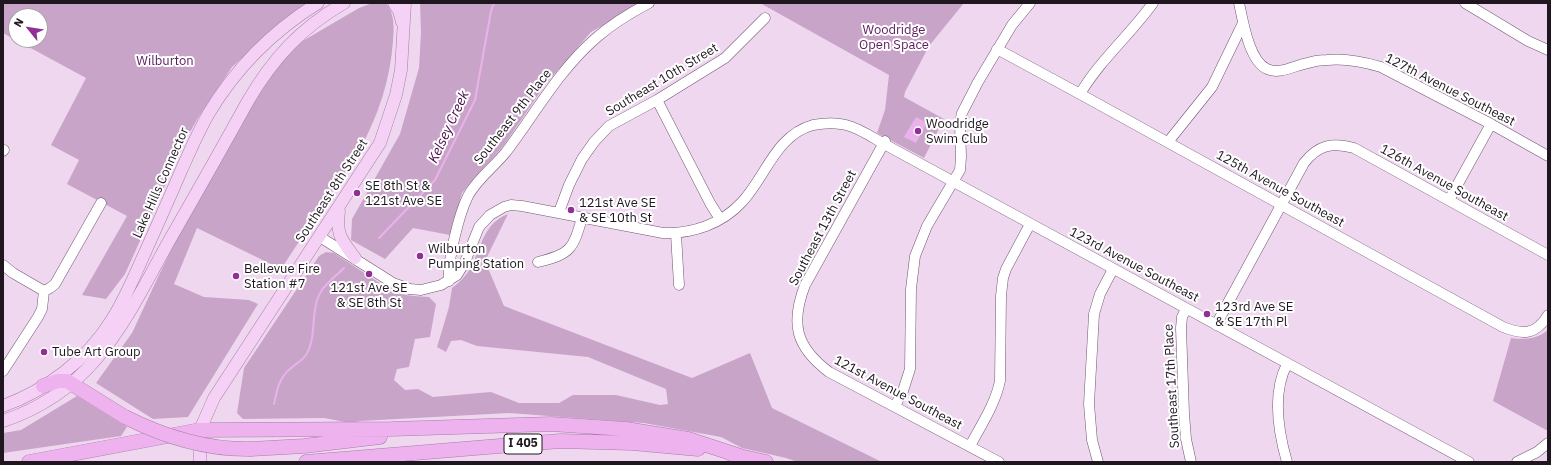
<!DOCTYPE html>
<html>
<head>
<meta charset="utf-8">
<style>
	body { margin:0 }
	#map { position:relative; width:1551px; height:465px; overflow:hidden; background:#f0d7f0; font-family:"IBM Plex Sans",sans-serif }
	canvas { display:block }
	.frame { position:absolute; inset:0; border:4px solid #1f161f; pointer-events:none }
	.north { position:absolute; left:8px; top:8px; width:40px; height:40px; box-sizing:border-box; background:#fff; border:1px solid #a5a2a5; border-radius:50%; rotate:300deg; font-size:11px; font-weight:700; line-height:16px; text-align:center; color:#1f161f }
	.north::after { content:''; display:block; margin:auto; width:14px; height:18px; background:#922f96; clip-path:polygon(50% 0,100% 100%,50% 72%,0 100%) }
</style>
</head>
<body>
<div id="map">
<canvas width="1551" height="465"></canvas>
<div class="frame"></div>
<div class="north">N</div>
</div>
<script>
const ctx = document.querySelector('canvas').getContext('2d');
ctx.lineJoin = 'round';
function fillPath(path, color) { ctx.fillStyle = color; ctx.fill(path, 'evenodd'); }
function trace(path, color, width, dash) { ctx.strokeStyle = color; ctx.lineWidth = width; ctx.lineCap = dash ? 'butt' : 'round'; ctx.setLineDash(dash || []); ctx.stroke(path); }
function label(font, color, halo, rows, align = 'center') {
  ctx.font = font + ' "IBM Plex Sans",sans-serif'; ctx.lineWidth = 4; ctx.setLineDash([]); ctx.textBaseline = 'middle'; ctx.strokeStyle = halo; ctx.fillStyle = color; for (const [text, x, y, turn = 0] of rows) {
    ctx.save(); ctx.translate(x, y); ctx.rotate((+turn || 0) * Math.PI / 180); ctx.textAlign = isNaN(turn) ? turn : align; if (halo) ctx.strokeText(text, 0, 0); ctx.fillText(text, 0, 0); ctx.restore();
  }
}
fillPath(new Path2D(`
	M3,3H309L271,32L232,67L198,118L186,139L125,274L106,299L82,295L127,216L67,184L79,160L51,145L86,78L3,33ZM16,16H40V40H16Z
	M372,3H386C395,14 394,28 393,41C390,80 379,114 360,149L281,269L197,228L174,284L204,297L249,300L258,304L188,417L153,419L96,383L132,333L158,277L185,222L263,86L277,67L301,42L359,8Z
	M420,3H645L591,32L545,85L504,145L462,193L450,235L413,228L385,259L351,240L352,219L400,134L419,68L421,32Z
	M760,3H964L929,46L905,92L904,97L944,119L924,158L877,133L885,110L889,75Z
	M508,214L485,261L504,306L692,378L750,353L772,408L882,462H798L786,458L742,448L721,437L644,423L509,413L360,421L350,423L324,418L243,419L237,413L244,368L319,256L326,252L334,253L395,293L413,296L429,297L436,304L430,337L415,339L409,367L397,369L394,380L405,390L418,389L433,397L491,392L519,403H559L573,395H616L660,405L668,404L666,389L588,357L477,346L461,340L451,341L446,352L437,347L449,307L452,288C460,282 466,276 471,267C482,246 483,224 508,214Z
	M1548,330V431L1493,401L1511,338C1525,340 1537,339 1548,330Z
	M77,396L127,427L121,436L3,453V433L21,430Z`), '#c9a4c9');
fillPath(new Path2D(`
	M916,117L927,123L916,143L904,137Z`), '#eab2ea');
trace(new Path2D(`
	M379,238L435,180L475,100L491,11L494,3
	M274,404C277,390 279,378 290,369C295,364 302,361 306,355C318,336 309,309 322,290C327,282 337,275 344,268`), '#eab2ea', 2);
const minor = new Path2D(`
	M1239,3C1243,21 1249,61 1267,69C1280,75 1295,65 1308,63C1314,61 1321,60 1327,60C1345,58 1364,62 1381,67L1491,124L1548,156
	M1465,3L1528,41L1548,50
	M997,49L1080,94L1503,327C1523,335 1536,335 1548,315
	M1080,94C1100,60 1130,35 1153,3
	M657,100L710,203L720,219
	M885,141L805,285C790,324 796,347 829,372L999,462
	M1168,142L1212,87L1243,23
	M3,151L4,150
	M1449,200L1491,124
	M559,212L569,185L582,159L594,142L609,126L657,100L725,58L765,18
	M676,234L679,285
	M320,237L393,283L410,289L421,290L441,285L457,275L465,262L479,227L490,215L504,207L511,205L522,206L663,233C692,234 722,224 742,202C766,176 776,135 813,125C824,123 834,122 846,125C859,128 872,137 884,144L1469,462
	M538,262C571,254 573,249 582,218
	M3,265L13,273L44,291
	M449,281C447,262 459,214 468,196C477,179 494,167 506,152C535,114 559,70 596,38C612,24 630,13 649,3
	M44,291L50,288L55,284L101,203
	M1186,309L1182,317L1181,328L1184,414L1186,439L1191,462
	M1216,325L1304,163C1318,145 1332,142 1354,148L1548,255
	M3,371L38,317L42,309L44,291
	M895,406L903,391L910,369L911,289L915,256L927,226L960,170L961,157L960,123L962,113L978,82L1012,25L1030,3
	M970,446C981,425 995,405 1000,381L1001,296L1003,278L1006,269L1030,224
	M1098,462L1092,440L1089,404L1094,314L1100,294L1113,269
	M1287,462C1278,431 1272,393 1287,364
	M1517,462L1537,452L1548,443`);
const major = new Path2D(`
	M394,3L399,11L402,22
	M339,211C336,235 341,239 355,258
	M3,406C46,390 86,361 111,321C124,301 133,279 143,257C156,228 169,199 181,171C190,151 198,132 209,113C236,68 273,31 318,3
	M3,421C96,390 125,320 169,241C196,194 222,148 248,101C273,58 301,28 344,3
	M200,462V430L214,398L380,143L396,95L401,70L405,3`);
const highway = new Path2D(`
	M43,386L58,381H67L125,417
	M251,449L304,446L380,437
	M731,454L766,462
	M29,462L200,430L391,429L551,424L626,429L688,439L740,456
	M306,462L560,441L632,443L698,449`);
trace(minor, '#6d576d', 11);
trace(major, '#a67ca6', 13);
trace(highway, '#a67ca6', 15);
trace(minor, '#fff', 10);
trace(major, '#f5d1f5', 12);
trace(highway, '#eeb3ef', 14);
const highwayBridge = new Path2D(`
	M125,417C165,437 206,450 251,449`);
trace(highwayBridge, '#a67ca6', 15, []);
trace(highwayBridge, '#eeb3ef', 14);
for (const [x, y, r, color] of [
	[918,131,4,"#922f96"],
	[357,193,4,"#922f96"],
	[571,210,4,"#922f96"],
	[420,256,4,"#922f96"],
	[369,274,4,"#922f96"],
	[236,276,4,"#922f96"],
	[1207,314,4,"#922f96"],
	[44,352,4,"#922f96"]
]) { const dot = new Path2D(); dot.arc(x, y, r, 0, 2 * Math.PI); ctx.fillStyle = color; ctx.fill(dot); trace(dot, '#fff', 1.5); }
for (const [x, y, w] of [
	[523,444,38]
]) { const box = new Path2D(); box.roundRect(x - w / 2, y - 10, w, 20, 3); ctx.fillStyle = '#fff'; ctx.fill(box); trace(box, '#1f161f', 1); }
label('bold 12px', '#1f161f', null, [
	["I 405",523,444]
]);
label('13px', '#5b1b5e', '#fff', [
	["Woodridge",894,30],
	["Open Space",894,45],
	["Wilburton",165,61]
]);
label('13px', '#1f161f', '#fff', [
	["Southeast 10th Street",662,80,-31],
	["127th Avenue Southeast",1450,90,27],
	["Southeast 9th Place",513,117,-52],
	["Lake Hills Connector",161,183,-66],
	["126th Avenue Southeast",1444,183,29],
	["125th Avenue Southeast",1280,189,29],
	["Southeast 8th Street",332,191,-57],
	["Southeast 13th Street",823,228,-62],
	["123rd Avenue Southeast",1134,265,28],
	["Southeast 17th Place",1172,386,-93],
	["121st Avenue Southeast",898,393,28]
]);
label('13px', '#1f161f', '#fff', [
	["Woodridge",926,124],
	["Swim Club",926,139],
	["SE 8th St &",365,186],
	["121st Ave SE",365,201],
	["121st Ave SE",579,203],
	["& SE 10th St",579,218],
	["Wilburton",428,249],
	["Pumping Station",428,264],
	["Bellevue Fire",244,269],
	["Station #7",244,284],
	["121st Ave SE",369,288,"center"],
	["& SE 8th St",369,303,"center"],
	["123rd Ave SE",1215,307],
	["& SE 17th Pl",1215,322],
	["Tube Art Group",52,352]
], 'left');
label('italic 14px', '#4c094f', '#fff', [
	["Kelsey Creek",449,127,-65]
]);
</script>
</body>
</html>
